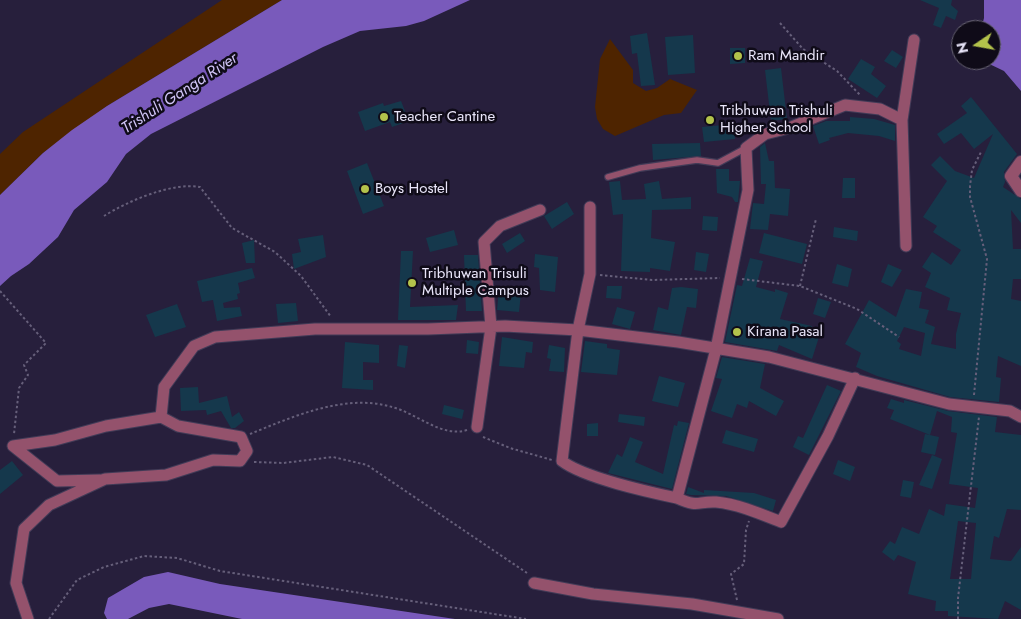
<!DOCTYPE html>
<html>
<head>
<meta charset="utf-8">
<style>
	body { margin:0 }
	#map { position:relative; width:1021px; height:619px; overflow:hidden; background:#271f3c; font-family:Jost,sans-serif }
	canvas { display:block }
	.north { position:absolute; left:951px; top:20px; width:50px; height:50px; box-sizing:border-box; background:#0f0b18; border:1px solid #676372; border-radius:50%; rotate:258deg; font-size:14px; font-weight:700; line-height:20px; text-align:center; color:#eae6fa }
	.north::after { content:''; display:block; margin:auto; width:18px; height:22px; background:#b3c24b; clip-path:polygon(50% 0,100% 100%,50% 72%,0 100%) }
</style>
</head>
<body>
<div id="map">
<canvas width="1021" height="619"></canvas>
<div class="north">N</div>
</div>
<script>
const ctx = document.querySelector('canvas').getContext('2d');
ctx.lineJoin = 'round';
function fillPath(path, color) { ctx.fillStyle = color; ctx.fill(path, 'evenodd'); }
function trace(path, color, width, dash) { ctx.strokeStyle = color; ctx.lineWidth = width; ctx.lineCap = dash ? 'butt' : 'round'; ctx.setLineDash(dash || []); ctx.stroke(path); }
function label(font, color, halo, rows, align = 'center') {
  ctx.font = font + ' Jost,sans-serif'; ctx.lineWidth = 5; ctx.setLineDash([]); ctx.textBaseline = 'middle'; ctx.strokeStyle = halo; ctx.fillStyle = color; for (const [text, x, y, turn = 0] of rows) {
    ctx.save(); ctx.translate(x, y); ctx.rotate((+turn || 0) * Math.PI / 180); ctx.textAlign = isNaN(turn) ? turn : align; if (halo) ctx.strokeText(text, 0, 0); ctx.fillText(text, 0, 0); ctx.restore();
  }
}
fillPath(new Path2D(`
	M222,0H282L107,106L43,153L0,195V154L23,132Z
	M610,39L633,70V83L646,91L657,88L670,79L697,90L681,113L664,115L615,136L603,129L597,119L595,107L600,59Z`), '#4e2400');
fillPath(new Path2D(`
	M282,0H470L424,21L406,26L360,31L323,47L151,134L126,154L107,182L74,210L58,237L29,264L11,276L0,286V195L43,153L72,130L107,106Z
	M984,0H1021V91L1004,71L981,60H991V30H981L984,18Z
	M168,572L220,584L455,619H242L169,604L149,608L128,619H107L104,613L108,598L144,577Z`), '#795abb');
fillPath(new Path2D(`
	M920,0H952L951,5L958,11L955,20L946,16L941,28L933,25L939,8Z
	M647,33L655,85L641,86L637,53L632,54L630,36Z
	M693,35L695,73L668,75L665,37Z
	M730,48H745V63L730,64Z
	M892,50L903,57L896,68L884,61Z
	M861,59L875,67L871,74L886,86L877,98L848,79Z
	M781,68L787,119L771,121L765,70Z
	M971,97L1017,154L1004,172L1005,182L1003,187L1021,199V223L1011,210L1013,249H1021V279H1013L1011,299L1021,301V366L998,356L996,377L1001,378L999,402L950,397L877,376L856,367L861,353L845,344L869,300L896,317L906,289L922,292L919,308L929,310L925,323L935,327L931,344L956,349V334L961,313L947,310L950,298L925,287L931,273L922,267L932,252L951,265L961,250L933,232L937,226L923,217L947,181L931,165L940,156L955,171L974,178L993,134L974,149L961,133L944,144L937,134L967,113L961,106ZM904,327L925,333L921,356L899,349L901,344L897,341Z
	M401,101L409,121L392,127L390,122L365,131L358,112L383,103L384,106Z
	M850,117L874,119L895,125V141L879,136L848,133L829,138L830,140L819,144L813,126L826,121H850Z
	M734,124L735,139L704,142L702,127Z
	M700,143L701,156L653,160L652,144Z
	M765,143L769,161H774L775,188L790,189L788,216L770,214L768,230L750,229L753,203L764,204L766,184H761L760,147Z
	M367,163L384,206L363,214L347,171Z
	M716,169H729V181H740L738,202H735L732,197L717,193Z
	M843,178H855V198H842Z
	M620,181L622,200L646,199L644,184L659,181L662,199L691,197V209L652,210L651,238L675,242L670,271L650,268V272L621,271L623,214L613,215L609,182Z
	M567,202L574,214L552,229L544,216Z
	M703,216L718,217L717,231L702,230Z
	M834,227L858,231L857,241L833,237Z
	M454,230L458,245L430,252L426,238Z
	M520,233L525,241L507,253L502,244Z
	M764,233L807,244L802,264L759,253Z
	M323,235L326,257L294,269L292,254L301,252L298,239Z
	M254,240L255,263H246L242,243Z
	M401,251H413L410,307L458,305L456,320H398Z
	M696,252L709,254L706,272L694,270Z
	M535,254L558,257L555,292L540,290L539,268L534,267Z
	M464,255H478L482,311H466Z
	M750,258L763,261L756,287L775,292V289L788,293L780,319L812,326L810,332L819,337L812,359L779,345L777,351L725,342L737,285L742,286Z
	M837,264L852,269L848,287L832,283Z
	M888,264L902,270L892,287L881,282Z
	M252,268L255,278L238,283L240,293L237,294L238,299L223,303L224,308L240,307L242,316L217,321L213,300L202,302L197,281Z
	M607,286H622L621,299L606,298Z
	M681,287L698,289L696,308L687,307L681,335L653,330L658,307L668,310L672,288Z
	M499,290L521,293L519,312L497,310Z
	M818,298L831,302L825,318L813,314Z
	M296,303L298,321L278,323L276,304Z
	M177,304L186,327L155,337L146,315Z
	M617,307L635,312L630,329L612,324Z
	M502,337L533,342L532,353L526,352L524,368L499,366Z
	M467,340L479,342L478,354L466,353Z
	M585,341L607,344V348L620,350L617,375L581,372Z
	M345,342L379,345V363L363,362V380H373V390L342,388Z
	M399,345L408,346L405,368L397,366Z
	M549,345L565,348L564,372L549,371L551,359L547,358Z
	M722,357L765,364L760,388L784,401L776,416L749,401L747,408L737,404L732,418L711,411L722,379L716,378Z
	M659,376L685,383L678,407L652,401Z
	M827,385L841,391L809,455L793,447L798,436L803,438Z
	M198,387L199,403L227,396L232,417L239,412L244,421L235,428H231L221,411L207,415L206,410L181,411L180,388Z
	M891,399L904,403V400L948,411L997,417L995,432L1021,435V510L1007,509L999,538L994,536L990,559L1011,561L1021,547V610L1005,601L998,619L948,616V611H935L936,601L908,594L916,562L898,555L894,561L882,552L890,541L895,544L902,527L919,534L929,509L944,516L946,504L975,508L978,488L949,484L957,433L951,432L952,417L937,411L930,435L890,419L894,410L887,408ZM958,521L976,523L971,579H950Z
	M444,405L464,410L462,419L442,414Z
	M619,414L645,417L644,426L618,422Z
	M678,421L689,423L672,489L608,473L617,454L622,457L630,437L643,442L635,462L663,474L674,425L677,426Z
	M598,423V436H587V424Z
	M726,430L758,439L754,452L722,443Z
	M925,434L939,437L935,455L921,452Z
	M932,455L942,459L932,489L919,485Z
	M838,460L855,467L850,481L833,474Z
	M12,461L23,475L0,494V470Z
	M903,480L914,482L911,498L900,496Z
	M688,487L704,493V490L754,493L776,500L773,511L726,496L691,495L686,494Z`), '#15384c');
const service = new Path2D(`
	M608,177L640,168L697,160L718,163L746,148`);
const minor = new Path2D(`
	M902,120L914,40
	M590,207V274L578,330L562,461C584,478 649,492 677,498
	M855,378L828,436L781,522C761,514 738,504 716,502C697,501 699,508 677,498L716,349L748,190L746,148L765,134L789,128L845,105L880,109L902,120L906,246
	M477,427L491,327L484,242L500,226L540,210
	M100,480L57,481L13,446L55,440L106,426L161,417
	M534,583L593,594L692,604L778,619
	M28,619L16,583L24,529L49,505L105,479L166,475L213,460L240,461L247,451L241,437L178,426L161,417L164,387L194,346L215,337L315,329H428L505,326L578,330L678,342L769,357L949,404L1010,411L1021,417`);
const tertiary = new Path2D(`
	M1021,162L1011,176L1021,191`);
trace(service, '#423b57', 8);
trace(minor, '#423b57', 13);
trace(tertiary, '#423b57', 14);
trace(new Path2D(`
	M780,23L803,49L837,71L861,96
	M104,216C128,201 172,182 200,187L232,228L275,252L301,276L331,317
	M600,275L652,280L720,278
	M742,279L800,286L857,309L899,337
	M800,286L816,219
	M0,291L46,343L24,365L28,375L19,388L14,434
	M974,395L987,259L970,197V186L972,170L981,152
	M250,434C292,417 345,393 392,407C416,413 442,438 467,430
	M483,437L510,448L552,460
	M254,462L283,463L333,457L367,465L527,573
	M737,600L731,574L744,564L746,530L749,521
	M49,619L77,580L104,567L144,556L177,558L220,571L526,619
	M958,619V598L979,417`), '#665f7a', 2, [2.5, 2.5]);
trace(service, '#94526c', 5.5);
trace(minor, '#94526c', 11);
trace(tertiary, '#94526c', 12);
for (const [x, y, r, color] of [
	[738,56,5,"#b3c24b"],
	[384,117,5,"#b3c24b"],
	[710,120,5,"#b3c24b"],
	[365,189,5,"#b3c24b"],
	[412,283,5,"#b3c24b"],
	[737,332,5,"#b3c24b"]
]) { const dot = new Path2D(); dot.arc(x, y, r, 0, 2 * Math.PI); ctx.fillStyle = color; ctx.fill(dot); trace(dot, '#0f0b18', 2); }
label('15px', '#eae6fa', '#0f0b18', [
	["Ram Mandir",748,56],
	["Tribhuwan Trishuli",720,111],
	["Higher School",720,128],
	["Teacher Cantine",394,117],
	["Boys Hostel",375,189],
	["Tribhuwan Trisuli",422,274],
	["Multiple Campus",422,291],
	["Kirana Pasal",747,332]
], 'left');
label('italic 16px', '#d0c4f6', '#0f0b18', [
	["Trishuli Ganga River",180,94,-33]
]);
</script>
</body>
</html>
